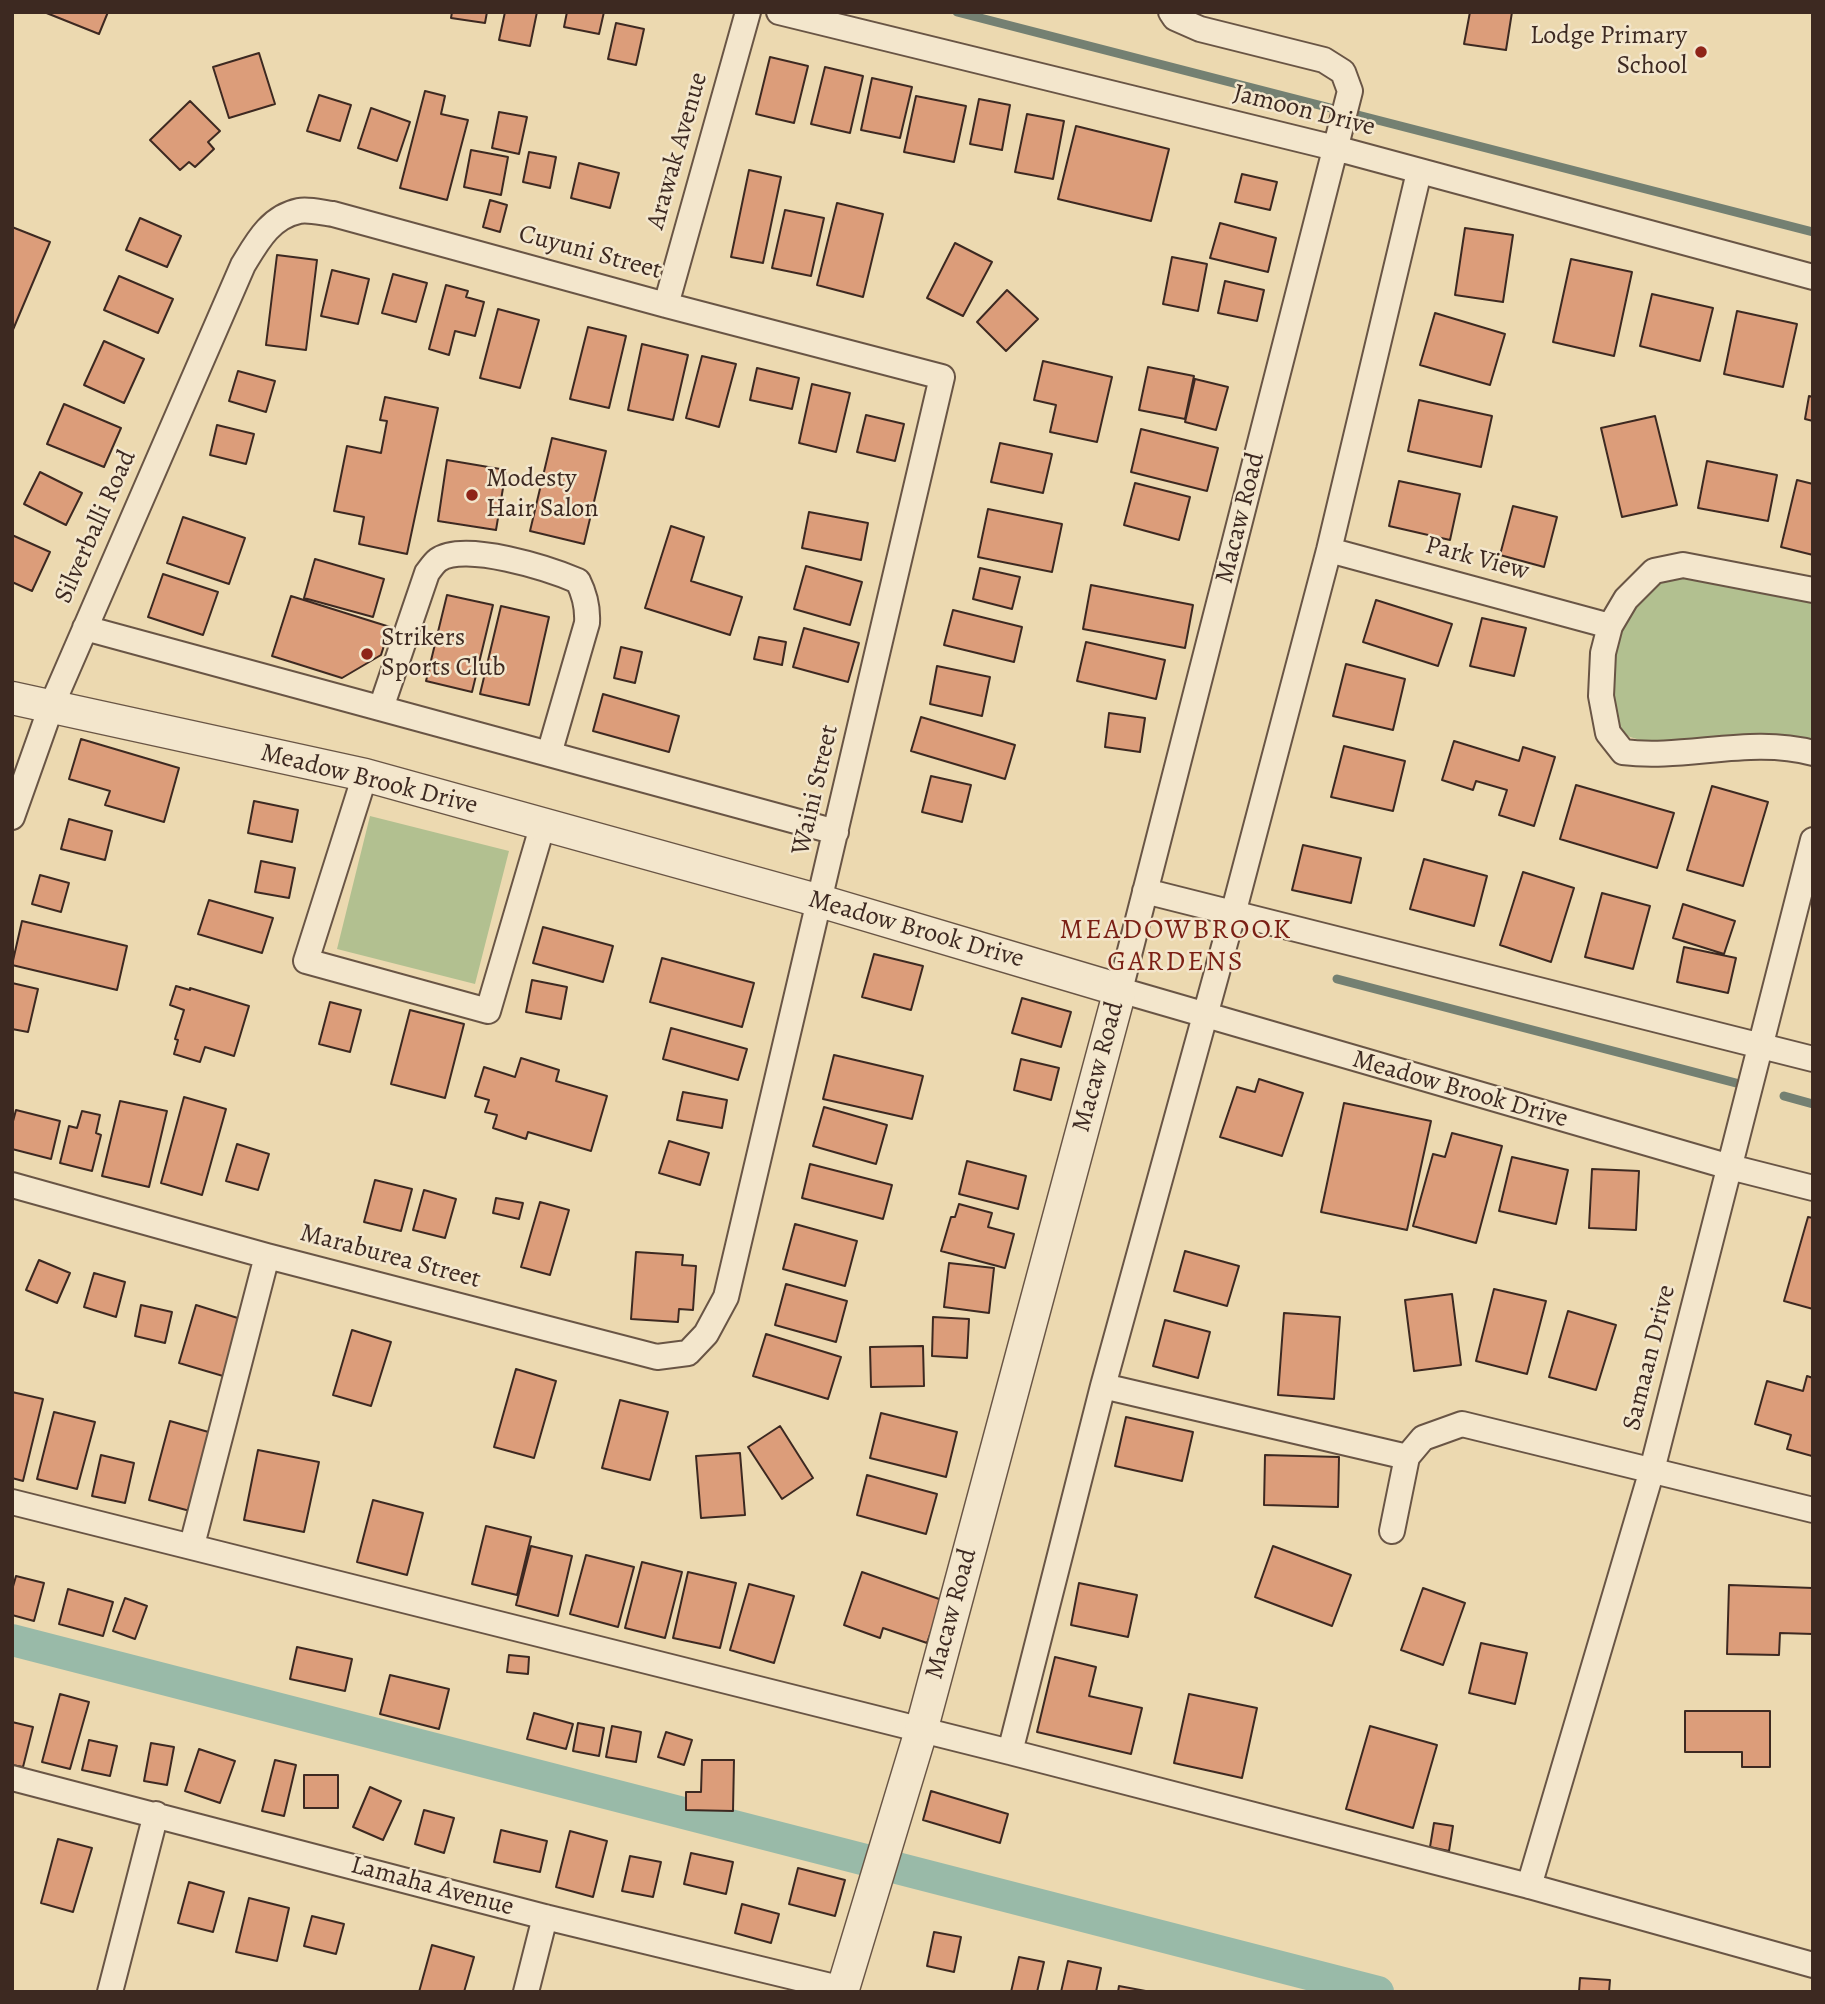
<!DOCTYPE html>
<html>
<head>
<meta charset="utf-8">
<style>
	body { margin:0 }
	#map { position:relative; width:1825px; height:2004px; overflow:hidden; background:#ecd9b0; font-family:Alegreya,serif }
	canvas { display:block }
	.frame { position:absolute; inset:0; border:14px solid #3d2921; pointer-events:none }
</style>
</head>
<body>
<div id="map">
<canvas width="1825" height="2004"></canvas>
<div class="frame"></div>
</div>
<script>
const ctx = document.querySelector('canvas').getContext('2d');
ctx.lineJoin = 'round';
function fillPath(path, color) { ctx.fillStyle = color; ctx.fill(path, 'evenodd'); }
function trace(path, color, width, dash) { ctx.strokeStyle = color; ctx.lineWidth = width; ctx.lineCap = dash ? 'butt' : 'round'; ctx.setLineDash(dash || []); ctx.stroke(path); }
function label(font, color, halo, rows, align = 'center') {
  ctx.font = font + ' Alegreya,serif'; ctx.lineWidth = 5; ctx.setLineDash([]); ctx.textBaseline = 'middle'; ctx.strokeStyle = halo; ctx.fillStyle = color; for (const [text, x, y, turn = 0] of rows) {
    ctx.save(); ctx.translate(x, y); ctx.rotate((+turn || 0) * Math.PI / 180); ctx.textAlign = isNaN(turn) ? turn : align; if (halo) ctx.strokeText(text, 0, 0); ctx.fillText(text, 0, 0); ctx.restore();
  }
}
fillPath(new Path2D(`
	M1686,573L1813,601V746L1654,744L1630,737L1620,731L1609,693L1615,637L1650,586L1668,576Z
	M370,816L509,851L475,984L337,949Z`), '#b2c090');
trace(new Path2D(`
	M957,12L1813,232
	M1337,979L1736,1083
	M1784,1096L1813,1104`), '#748072', 9);
trace(new Path2D(`
	M12,1640L1378,1992`), '#99baa8', 32);
const building = new Path2D(`
	M44,12H108L99,34Z
	M452,12H487L485,23L451,18Z
	M505,12H537L530,46L499,40Z
	M567,12H604L599,34L564,27Z
	M1470,12H1512L1506,50L1464,44Z
	M616,23L644,29L636,65L608,59Z
	M259,53L275,104L229,118L213,67Z
	M770,57L808,66L794,123L756,114Z
	M825,67L863,76L850,133L811,124Z
	M872,78L912,87L900,138L861,130Z
	M425,91L445,96L441,114L468,120L447,200L400,188Z
	M319,95L351,105L340,141L307,131Z
	M916,96L966,106L954,162L904,152Z
	M979,99L1010,105L1002,150L970,144Z
	M190,101L220,131L208,142L214,149L195,167L189,162L180,170L150,140Z
	M371,108L410,122L397,161L358,148Z
	M499,112L527,117L519,154L492,148Z
	M1027,114L1064,121L1053,179L1015,172Z
	M1076,126L1169,149L1151,221L1058,199Z
	M471,150L508,157L501,195L464,187Z
	M529,152L556,157L550,188L523,182Z
	M579,163L619,173L610,208L571,198Z
	M749,170L781,177L763,263L731,257Z
	M1242,174L1277,182L1270,210L1235,202Z
	M490,200L507,205L500,232L483,227Z
	M837,203L883,214L863,297L817,285Z
	M785,210L824,218L811,276L772,268Z
	M140,218L181,236L167,267L126,250Z
	M1220,223L1276,238L1268,272L1210,258Z
	M12,227L50,242L12,332Z
	M1465,228L1513,235L1503,302L1455,295Z
	M955,243L992,262L963,316L927,298Z
	M277,255L317,260L306,350L266,345Z
	M1172,257L1207,264L1198,311L1163,304Z
	M1571,259L1632,272L1614,356L1553,342Z
	M332,270L369,279L358,324L321,316Z
	M393,274L427,283L416,322L382,313Z
	M119,276L173,299L158,333L104,310Z
	M1225,281L1264,290L1257,321L1218,313Z
	M446,285L468,291L466,297L484,302L475,336L455,331L449,355L429,349Z
	M1007,290L1038,319L1006,351L977,322Z
	M1652,294L1713,308L1700,361L1640,346Z
	M498,309L539,320L520,388L480,378Z
	M1737,311L1797,324L1783,387L1724,374Z
	M1435,313L1505,334L1490,385L1420,365Z
	M588,327L626,336L609,408L570,399Z
	M104,341L144,359L124,403L84,385Z
	M642,344L688,355L673,420L628,410Z
	M702,356L736,364L719,427L686,418Z
	M1043,361L1112,377L1097,442L1050,432L1056,405L1034,400Z
	M1148,367L1194,376L1185,419L1139,410Z
	M757,368L799,378L792,409L750,400Z
	M238,371L275,381L266,412L229,401Z
	M1195,379L1228,387L1216,430L1185,422Z
	M812,384L850,393L836,452L799,443Z
	M1809,396L1813,397V421L1805,419Z
	M385,397L438,408L407,554L359,544L364,517L334,511L347,446L381,453L387,421L380,420Z
	M1419,400L1492,416L1481,467L1408,451Z
	M64,404L121,428L104,467L47,444Z
	M866,415L904,424L895,461L857,452Z
	M1655,416L1677,505L1622,517L1601,428Z
	M217,425L254,434L246,464L210,455Z
	M1141,429L1218,448L1207,491L1131,472Z
	M552,438L606,451L584,544L530,531Z
	M1000,443L1052,454L1043,493L991,482Z
	M447,460L506,470L496,530L438,521Z
	M1707,461L1777,475L1768,521L1698,508Z
	M40,472L82,493L66,525L24,504Z
	M1797,480L1813,484V555L1781,547Z
	M1399,481L1460,494L1450,540L1389,526Z
	M1135,483L1190,497L1179,540L1124,525Z
	M1513,506L1557,517L1544,567L1500,555Z
	M988,509L1062,524L1052,572L978,557Z
	M809,512L868,523L861,560L802,548Z
	M183,517L245,538L229,584L167,563Z
	M671,526L704,537L691,581L742,597L730,635L645,608Z
	M12,535L50,552L32,591L12,582Z
	M315,559L384,579L373,617L304,598Z
	M806,566L862,582L850,625L794,609Z
	M980,568L1020,577L1012,609L973,599Z
	M163,574L218,592L203,635L148,617Z
	M1091,585L1193,605L1185,648L1083,629Z
	M447,595L493,605L472,692L426,681Z
	M291,596L390,627L381,655L342,678L272,656Z
	M1376,600L1452,624L1438,666L1363,642Z
	M501,606L549,617L529,705L480,694Z
	M953,610L1022,627L1014,662L944,645Z
	M1482,618L1526,628L1514,676L1470,666Z
	M804,628L859,643L848,682L793,667Z
	M759,637L786,642L782,665L754,659Z
	M1086,642L1165,660L1156,699L1077,681Z
	M621,647L642,652L635,683L614,678Z
	M1346,664L1405,679L1393,730L1333,716Z
	M937,666L990,677L982,716L930,704Z
	M603,694L679,716L669,752L593,731Z
	M1109,713L1145,718L1140,752L1105,747Z
	M921,717L1015,745L1005,779L911,751Z
	M81,739L179,768L164,822L105,805L110,791L69,779Z
	M1454,741L1519,761L1523,747L1555,757L1534,826L1499,815L1507,790L1476,781L1473,790L1442,780Z
	M1344,746L1405,761L1393,811L1331,797Z
	M931,776L971,785L962,822L922,812Z
	M1576,785L1674,813L1657,868L1560,839Z
	M1712,786L1768,802L1743,886L1687,870Z
	M254,801L298,810L292,842L248,833Z
	M69,819L112,831L105,860L61,849Z
	M1303,845L1361,858L1351,903L1292,890Z
	M1424,859L1487,876L1474,926L1410,909Z
	M261,861L295,868L289,898L255,892Z
	M1523,872L1574,888L1551,962L1500,945Z
	M40,875L69,883L61,912L32,904Z
	M1602,893L1650,906L1633,969L1585,957Z
	M209,900L273,918L262,953L198,934Z
	M1683,904L1735,921L1724,954L1673,938Z
	M22,921L127,946L117,990L12,965Z
	M543,927L613,946L603,982L533,963Z
	M1684,947L1736,958L1728,993L1677,982Z
	M874,954L923,966L911,1010L862,997Z
	M662,958L754,983L742,1027L650,1002Z
	M532,980L567,987L561,1019L526,1012Z
	M12,983L38,989L28,1032L12,1029Z
	M176,986L190,990V988L249,1006L234,1056L205,1047L200,1062L174,1054L178,1040L175,1039L184,1010L170,1005Z
	M1022,998L1071,1012L1061,1047L1012,1033Z
	M330,1002L361,1010L350,1052L319,1044Z
	M410,1010L464,1024L445,1098L391,1084Z
	M671,1028L747,1049L738,1080L663,1059Z
	M834,1055L923,1076L912,1119L823,1099Z
	M521,1058L559,1070L556,1081L607,1096L591,1151L528,1132L526,1139L493,1128L497,1115L485,1112L489,1100L475,1096L484,1067L515,1077Z
	M1021,1059L1059,1068L1051,1100L1014,1090Z
	M1259,1079L1303,1093L1282,1156L1220,1137L1237,1087L1255,1092Z
	M683,1092L727,1100L722,1128L677,1120Z
	M184,1097L226,1109L202,1195L161,1183Z
	M120,1101L167,1111L149,1187L102,1176Z
	M1344,1103L1431,1121L1407,1230L1321,1212Z
	M824,1107L887,1125L876,1164L813,1146Z
	M16,1110L60,1121L51,1159L12,1149V1125Z
	M82,1111L100,1115L96,1133L101,1135L92,1171L60,1163L69,1126L77,1128Z
	M1452,1133L1502,1146L1476,1243L1413,1226L1433,1154L1445,1157Z
	M669,1141L709,1153L700,1185L659,1173Z
	M237,1144L269,1154L258,1190L226,1181Z
	M1512,1157L1568,1170L1556,1224L1499,1211Z
	M967,1161L1026,1176L1018,1209L959,1194Z
	M810,1164L892,1185L883,1219L802,1198Z
	M1592,1169L1639,1171L1636,1230L1589,1228Z
	M375,1180L412,1189L401,1231L364,1222Z
	M424,1190L456,1199L445,1238L413,1230Z
	M496,1198L523,1203L519,1219L493,1213Z
	M540,1202L569,1210L550,1275L521,1267Z
	M959,1204L992,1213L988,1227L1014,1234L1005,1268L941,1251L951,1217H955Z
	M1808,1217L1813,1218V1309L1784,1301Z
	M795,1224L857,1241L845,1286L783,1269Z
	M1185,1251L1239,1266L1227,1306L1174,1291Z
	M636,1252L683,1255L682,1265L696,1266L693,1310L679,1309L678,1322L631,1319Z
	M39,1260L70,1273L57,1303L26,1290Z
	M949,1263L994,1268L989,1313L944,1307Z
	M94,1273L125,1282L116,1317L84,1307Z
	M786,1284L847,1301L836,1342L775,1325Z
	M1494,1289L1546,1301L1527,1374L1476,1361Z
	M1452,1294L1461,1365L1414,1371L1405,1300Z
	M141,1305L172,1312L165,1343L135,1336Z
	M196,1305L241,1319L223,1376L179,1363Z
	M1568,1311L1616,1325L1596,1390L1549,1377Z
	M1284,1313L1340,1317L1334,1399L1278,1395Z
	M933,1317L969,1319L967,1358L932,1356Z
	M1165,1320L1210,1332L1198,1378L1153,1366Z
	M352,1330L391,1342L371,1406L333,1395Z
	M766,1334L841,1357L828,1399L753,1376Z
	M923,1346L924,1386L871,1387L870,1347Z
	M516,1369L556,1381L534,1458L494,1447Z
	M1807,1376L1813,1378L1812,1456L1787,1449L1791,1435L1755,1424L1767,1381L1803,1391Z
	M12,1392L43,1399L23,1481L12,1478Z
	M620,1400L668,1412L650,1480L602,1468Z
	M54,1412L95,1422L77,1489L37,1479Z
	M881,1413L957,1432L946,1477L870,1458Z
	M1126,1417L1193,1432L1182,1481L1115,1466Z
	M170,1421L212,1433L190,1511L149,1500Z
	M780,1426L813,1478L782,1499L748,1447Z
	M258,1450L319,1462L304,1532L244,1520Z
	M740,1453L745,1515L701,1518L696,1456Z
	M101,1455L134,1463L125,1503L92,1496Z
	M1265,1455L1339,1457L1338,1507L1264,1505Z
	M867,1475L937,1494L926,1534L857,1515Z
	M373,1500L423,1513L407,1575L357,1562Z
	M486,1526L531,1537L517,1595L472,1584Z
	M531,1546L572,1556L558,1616L516,1605Z
	M1273,1546L1351,1575L1332,1626L1255,1597Z
	M586,1555L634,1567L618,1627L570,1614Z
	M642,1562L682,1572L665,1638L625,1628Z
	M688,1572L736,1583L720,1648L673,1638Z
	M862,1572L942,1600L927,1643L883,1628L880,1638L844,1625Z
	M16,1576L44,1583L34,1621L12,1615V1590Z
	M1079,1583L1137,1595L1128,1637L1071,1625Z
	M749,1584L794,1596L774,1663L730,1650Z
	M1729,1585L1813,1588V1634L1780,1633L1779,1655L1727,1654Z
	M1423,1588L1465,1603L1443,1665L1401,1650Z
	M68,1589L113,1602L103,1636L59,1624Z
	M125,1598L147,1606L135,1639L113,1631Z
	M1481,1643L1527,1653L1515,1704L1469,1693Z
	M297,1647L352,1659L345,1691L290,1679Z
	M509,1655L529,1657L528,1674L507,1672Z
	M1055,1657L1096,1667L1089,1696L1142,1708L1131,1754L1037,1732Z
	M390,1675L449,1689L439,1729L380,1714Z
	M60,1694L89,1702L70,1769L42,1762Z
	M1189,1694L1257,1708L1242,1778L1174,1763Z
	M1685,1711H1770V1767H1742V1752H1685Z
	M534,1713L573,1724L566,1749L527,1739Z
	M12,1722L33,1727L23,1767L12,1765Z
	M578,1723L604,1728L599,1756L573,1751Z
	M612,1726L641,1732L636,1762L606,1757Z
	M1370,1726L1437,1745L1413,1828L1346,1809Z
	M666,1732L692,1740L684,1765L658,1757Z
	M89,1740L117,1746L110,1776L82,1770Z
	M151,1743L174,1747L167,1785L144,1781Z
	M199,1749L235,1761L220,1803L185,1791Z
	M275,1760L296,1765L284,1816L262,1811Z
	M702,1760H734L733,1811L686,1810V1792H701Z
	M304,1775H338V1808H304Z
	M370,1787L401,1801L383,1840L353,1827Z
	M931,1791L1008,1814L1000,1843L923,1820Z
	M424,1810L454,1818L444,1853L415,1844Z
	M1434,1823L1453,1826L1449,1851L1430,1847Z
	M501,1830L547,1841L540,1872L494,1862Z
	M570,1831L607,1841L593,1897L556,1887Z
	M58,1839L92,1848L73,1912L41,1903Z
	M691,1853L733,1862L726,1894L684,1884Z
	M630,1856L661,1862L653,1897L622,1891Z
	M798,1868L845,1880L835,1916L789,1904Z
	M189,1882L224,1892L213,1932L178,1923Z
	M249,1898L289,1908L277,1961L236,1952Z
	M742,1904L779,1914L771,1943L735,1933Z
	M312,1916L344,1924L336,1954L304,1946Z
	M934,1932L961,1937L954,1972L927,1966Z
	M432,1945L474,1957L464,1992H419Z
	M1019,1957L1044,1962L1037,1992H1011Z
	M1068,1961L1101,1968L1096,1992H1061Z
	M1580,1978L1610,1980L1609,1992H1579Z
	M1119,1986L1151,1992H1118Z`);
fillPath(building, '#dc9d7a');
trace(building, '#3d2921', 2);
const minor = new Path2D(`
	M779,12L1335,148L1813,277
	M1171,12L1175,18L1200,29L1324,60L1343,72L1350,91L1120,990L1730,1167L1813,1188
	M666,305L748,12
	M1329,550L1610,626
	M1813,590L1683,565L1654,571L1626,599L1610,626L1603,653L1601,696L1608,733L1623,752C1685,760 1751,736 1813,753
	M85,628L836,832
	M381,708L427,573C430,569 434,563 438,560C464,541 550,569 578,581C585,595 588,607 587,623L549,754
	M365,775L306,961L488,1011L543,824
	M12,817L51,707L243,265C257,242 270,217 299,211C309,209 323,213 333,214L666,305L942,377L726,1297L706,1334L688,1353L657,1357L267,1256L12,1185
	M1145,891L1813,1059
	M1103,1386L1407,1457
	M12,1502L1010,1752L1529,1886L1813,1965
	M1392,1531L1407,1457L1423,1438L1462,1424L1813,1510
	M192,1545L267,1256
	M1010,1752L1103,1386L1233,914L1329,550L1419,172
	M12,1778L545,1917L843,1989
	M1529,1886L1652,1470L1813,840
	M110,1992L156,1814
	M526,1992L545,1917`);
const tertiary = new Path2D(`
	M12,698L365,775L820,901L1120,990L921,1731L842,1992`);
trace(minor, '#695545', 28);
trace(tertiary, '#695545', 35);
trace(minor, '#f3e6cc', 24);
trace(tertiary, '#f3e6cc', 32);
for (const [x, y, r, color] of [
	[1701,52,7,"#8f2418"],
	[472,495,7,"#8f2418"],
	[367,654,7,"#8f2418"]
]) { const dot = new Path2D(); dot.arc(x, y, r, 0, 2 * Math.PI); ctx.fillStyle = color; ctx.fill(dot); trace(dot, '#f3e6cc', 2.5); }
label('26px', '#3d2921', '#f3e6cc', [
	["Lodge Primary",1687,37,"right"],
	["School",1687,67,"right"],
	["Modesty",486,480],
	["Hair Salon",486,510],
	["Strikers",381,639],
	["Sports Club",381,669]
], 'left');
label('26px', '#3d2921', '#f3e6cc', [
	["Jamoon Drive",1304,111,14],
	["Arawak Avenue",678,151,-74],
	["Cuyuni Street",590,253,15],
	["Macaw Road",1241,518,-76],
	["Silverballi Road",96,527,-66],
	["Park View",1477,559,15],
	["Meadow Brook Drive",369,780,14],
	["Waini Street",816,790,-77],
	["Meadow Brook Drive",916,930,16],
	["Macaw Road",1099,1067,-75],
	["Meadow Brook Drive",1460,1090,16],
	["Maraburea Street",390,1257,15],
	["Samaan Drive",1650,1358,-76],
	["Macaw Road",952,1614,-75],
	["Lamaha Avenue",432,1887,15]
]);
ctx.letterSpacing = '2px';
label('28px', '#7a1f14', '#f3e6cc', [
	["MEADOWBROOK",1176,931],
	["GARDENS",1176,963]
]);
ctx.letterSpacing = '0px';
</script>
</body>
</html>
